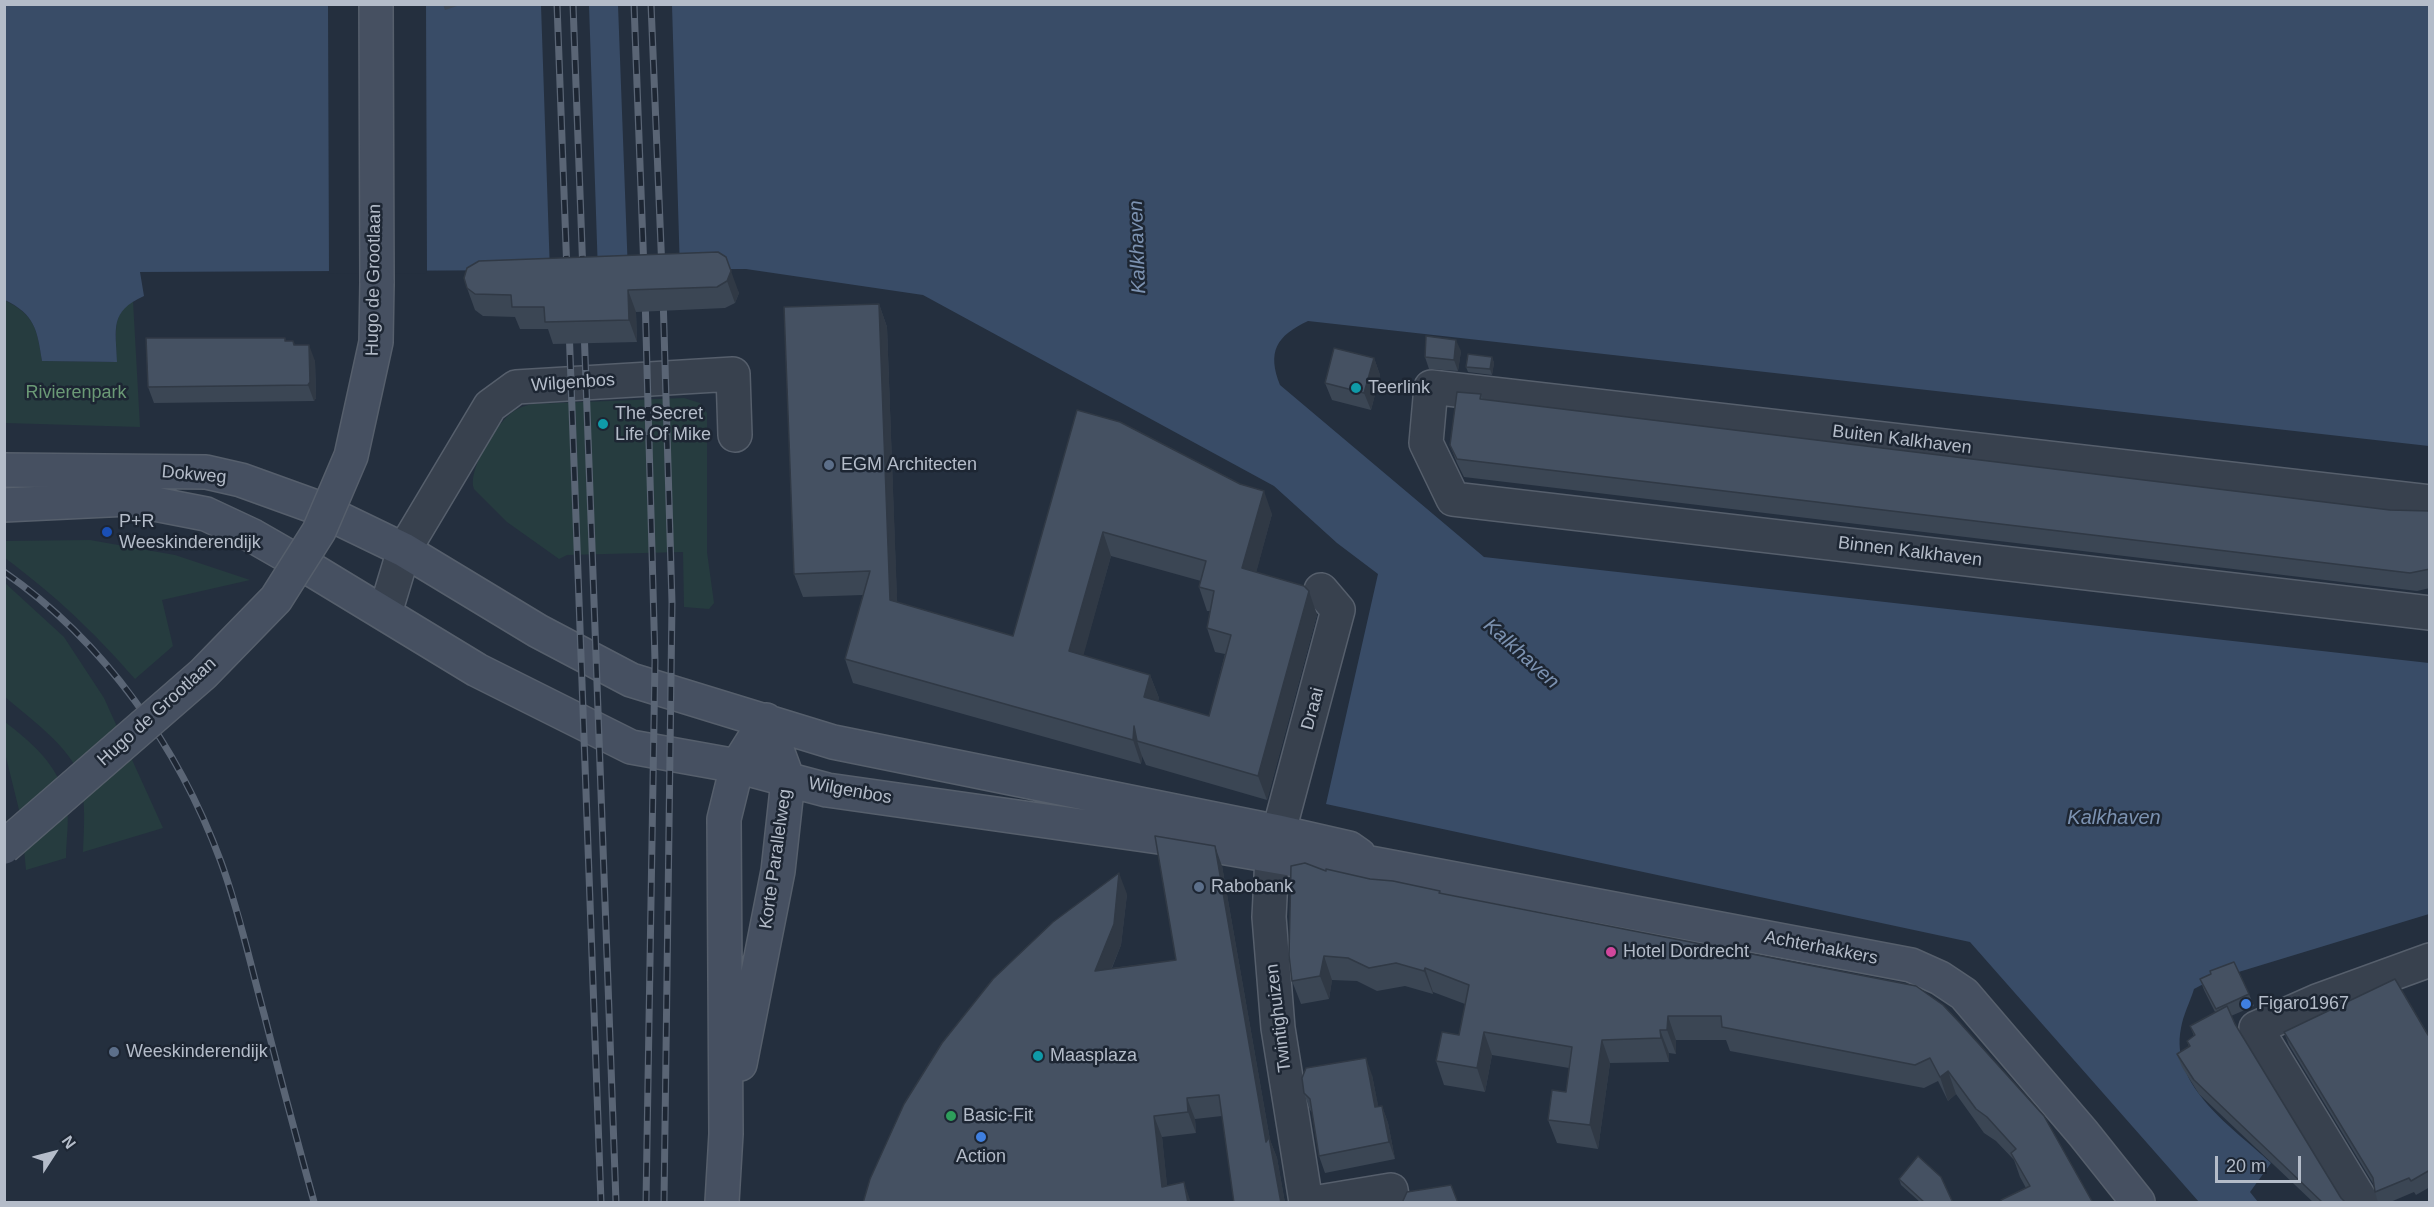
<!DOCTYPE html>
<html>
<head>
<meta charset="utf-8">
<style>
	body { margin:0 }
	#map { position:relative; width:2434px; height:1207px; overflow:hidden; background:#242f3e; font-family:Arial,sans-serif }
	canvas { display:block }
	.frame { position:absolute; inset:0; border:6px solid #b4bcc9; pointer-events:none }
	.north { position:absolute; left:24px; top:1123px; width:60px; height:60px; -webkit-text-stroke:4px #1d2633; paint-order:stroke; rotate:54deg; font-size:16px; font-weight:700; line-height:24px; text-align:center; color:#b4bcc9 }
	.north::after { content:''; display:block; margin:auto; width:21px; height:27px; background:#b4bcc9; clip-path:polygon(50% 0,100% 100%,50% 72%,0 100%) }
	.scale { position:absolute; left:2215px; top:1156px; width:86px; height:27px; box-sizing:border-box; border:3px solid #b4bcc9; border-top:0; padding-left:8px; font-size:18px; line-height:21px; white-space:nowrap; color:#b4bcc9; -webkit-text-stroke:4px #1d2633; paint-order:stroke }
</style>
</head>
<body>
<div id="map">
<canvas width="2434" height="1207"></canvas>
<div class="frame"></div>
<div class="north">N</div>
<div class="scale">20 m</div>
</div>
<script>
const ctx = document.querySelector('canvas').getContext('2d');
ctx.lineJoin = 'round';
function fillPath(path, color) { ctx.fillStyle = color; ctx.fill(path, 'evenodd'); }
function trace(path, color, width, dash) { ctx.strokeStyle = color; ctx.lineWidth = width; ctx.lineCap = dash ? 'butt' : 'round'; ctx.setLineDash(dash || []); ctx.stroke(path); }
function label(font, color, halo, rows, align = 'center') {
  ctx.font = font + ' Arial,sans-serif'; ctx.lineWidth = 5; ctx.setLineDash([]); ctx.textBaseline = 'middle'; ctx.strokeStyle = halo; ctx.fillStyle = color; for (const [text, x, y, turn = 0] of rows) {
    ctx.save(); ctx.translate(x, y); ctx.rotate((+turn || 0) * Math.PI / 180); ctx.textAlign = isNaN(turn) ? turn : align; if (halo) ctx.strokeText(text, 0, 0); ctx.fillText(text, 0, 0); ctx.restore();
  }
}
fillPath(new Path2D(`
	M4,300C35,315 37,329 42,361L116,362C118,339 109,314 133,301L140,427L5,423Z
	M684,398L700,403L707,413V552L714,603L709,609L684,607L683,552L567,555L559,559L507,522L474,489C467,472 494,428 508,416C515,409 523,406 533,404Z
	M90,540L175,555L250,580L162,600L173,646L135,679C93,631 56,596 5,558V541Z
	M4,582L64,637L104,698L163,828L83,852C84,827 86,802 80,778C73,749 26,715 5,697Z
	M4,721C32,743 59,765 66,801C70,819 66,840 66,858L26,870L21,818L5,753Z`), '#263c3f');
fillPath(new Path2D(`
	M4,5H2429V446L1308,321C1276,336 1267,352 1280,385L1484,557L2429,663V914L2209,981L2194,989C2190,1002 2183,1015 2181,1028C2169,1087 2234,1128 2271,1163L2250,1192L2258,1202H2199L1970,942L1326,804L1378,574L1337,543L1274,486L923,295L746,269L140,272L144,296C109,312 116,328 117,362L42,361C37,329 35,315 5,300Z`), '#394c67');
fillPath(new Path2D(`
	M328,5H426L427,273L329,274Z
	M541,5H589L598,273H550Z
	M618,5H672L680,272L628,273Z`), '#242f3e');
const street = new Path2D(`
	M2430,502L1431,387L1426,443L1453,499L2430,613
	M385,613L404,550L490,406L516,387L733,374L735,435
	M1306,1202L1278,1028L1269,917L1272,857L1338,610L1321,590
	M1319,1202L1391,1190L1393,1202
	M2362,1202L2256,1028L2317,1001L2430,960`);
const secondary = new Path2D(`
	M376,4L377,283
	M4,470L206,472L241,480L313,506L404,550L538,631L631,680L833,742L1278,832L1349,848L1359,855
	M4,505L129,499L206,514L253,536L314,571L477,670L631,747L737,766L827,790L1180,840L1348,869L1370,863L1911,965L1940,978L1964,994L2083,1133L2138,1202
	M740,1064L778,871L788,780L766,720
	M722,1202L726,1134L724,819L737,766L766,720`);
trace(street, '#565f6c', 36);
trace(secondary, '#565f6c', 36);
trace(street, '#38414e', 33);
trace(secondary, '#465061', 33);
const rail = new Path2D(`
	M557,4L567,273
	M573,4L583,274
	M634,4L644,271
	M651,4L662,271
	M645,295L655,661L646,1202
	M663,295L672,603L664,1202
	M569,327L601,1202
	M584,328L616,1202
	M4,572C105,642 179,748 221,862C239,911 250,963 264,1014C280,1077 297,1140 314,1202`);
trace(rail, '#5a6575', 7);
trace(rail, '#1d2633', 4.5, [14]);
const secondaryBridge = new Path2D(`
	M4,847L203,674L276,599L319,531L351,456L376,342L377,283`);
trace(secondaryBridge, '#565f6c', 36, []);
trace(secondaryBridge, '#465061', 33);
fillPath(new Path2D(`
	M443,4H463L445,10Z
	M718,252L739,293L735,303L725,308L636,312L637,342L553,344L548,329H520L515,317L483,316L475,310L467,288Z
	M879,304L887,327L897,603L1013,636L1077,410L1272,514L1256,572L1309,591L1317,615L1267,800L1146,765L1142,756L1141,764L853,683L845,659L863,595L803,597L794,574ZM1111,556L1201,581L1199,587L1207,611H1210L1207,628L1215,652L1225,654L1209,716L1158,701L1159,698L1150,675L1083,655Z
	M285,338L286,341H293L295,345L315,361L316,398L314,401L154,403L148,387Z
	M1461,351L1458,371L1429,369L1425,357Z
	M1492,357L1494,363L1492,375L1468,372L1466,367Z
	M1374,358L1380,375L1371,410L1332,400L1325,383Z
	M1481,394L1483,399L2390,510L2430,511V588L2417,591L1464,477L1457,463L1450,445Z
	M1222,866L1270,1140L1277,1158L1285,1203H1234L1222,1116L1195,1119L1196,1133L1162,1137L1167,1186L863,1203L1127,894L1121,945L1112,968L1176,960Z
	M1326,871L1440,891L1441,894L1916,986L2093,1203L2026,1188L2020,1177L2014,1160L1996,1141L1984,1133L1956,1094L1948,1101L1938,1081L1924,1088L1730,1051L1726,1040H1676V1054L1669,1053V1062L1610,1063L1598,1149L1557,1143L1548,1120L1566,1092L1569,1068L1492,1055L1485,1092L1444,1085L1436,1061L1459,1035L1465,1004L1433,992V994L1405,986L1377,991L1357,981L1332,980L1329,999L1301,1004L1292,981Z
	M2210,971L2249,994L2254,1006L2231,1016L2235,1024L2341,1198L2346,1203H2314L2199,1094L2182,1067L2177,1054L2189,1047L2187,1041L2194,1036L2190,1026L2215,1012L2204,990L2200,979L2211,974Z
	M2284,1032L2428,1035L2430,1034V1187L2416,1195L2414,1192L2388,1203H2378L2375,1192L2374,1185L2289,1045Z
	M1372,1075L1378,1106H1382L1388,1123L1395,1159L1325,1173L1319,1156L1312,1112L1310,1110L1304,1093Z
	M1899,1179L1953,1203H1921L1901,1185Z`), '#3b4654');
fillPath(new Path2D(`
	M731,271L739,293L735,303L727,281Z
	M628,290L636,312L637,342L629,320Z
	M879,304L887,327L898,624L890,600Z
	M1456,340L1461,351L1458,371L1454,360Z
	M309,345L315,361L316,398L314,401L308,385Z
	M1492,357L1494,363L1492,375L1490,369Z
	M1374,358L1380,375L1371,410L1364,393Z
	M1264,491L1272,514L1251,592L1242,568Z
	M1103,532L1111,556L1078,675L1069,651Z
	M1309,591L1317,615L1267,800L1258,776Z
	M1150,675L1159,698L1152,720L1144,697Z
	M1134,726L1137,741L1142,756L1141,764L1133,740Z
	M1215,846L1222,866L1270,1140L1277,1158L1285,1203H1281L1266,1142Z
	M1119,873L1127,894L1121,945L1102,991L1095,971Z
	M1324,956L1332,980L1329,999L1320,976Z
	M1425,968L1433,992V994L1424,971Z
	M1668,1016L1676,1040V1054L1667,1030Z
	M1660,1030L1669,1053V1062L1661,1038Z
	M1484,1032L1492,1055L1485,1092L1477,1068Z
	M1602,1040L1610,1063L1598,1149L1590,1125Z
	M1366,1058L1372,1075L1382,1124L1375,1107Z
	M1948,1071L1956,1094L1948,1101L1940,1077Z
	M1187,1098L1195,1119L1196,1133L1188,1112Z
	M1382,1106L1388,1123L1395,1159L1389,1142Z
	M1154,1116L1162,1137L1169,1203L1162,1187Z
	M1184,1182L1191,1203H1188Z`), '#303945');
const building = new Path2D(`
	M718,252L726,257L731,271L727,281L717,287L628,290L629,320L545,322L544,307H512L511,295L475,294L467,288L464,278L467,268L479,261Z
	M879,304L890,600L1013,636L1077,410L1120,422L1240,484L1264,491L1242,568L1304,586L1309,591L1258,776L1137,741L1134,726L1133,740L845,659L870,571L794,574L784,307ZM1103,532L1206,561L1199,587L1214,591L1207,628L1231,635L1209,716L1144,697L1150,675L1069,651Z
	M1426,336L1456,340L1454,360L1425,357Z
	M146,338H285V341H293L294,345H309L310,382L308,385L148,387Z
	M1334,348L1374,358L1364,393L1325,383Z
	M1468,354L1492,357L1490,369L1466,367Z
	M1457,392L1481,394L1480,399L2390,510L2430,511V569L2410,573L1457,459L1450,445Z
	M1155,836L1215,846L1266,1142L1269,1137L1281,1203H1234L1219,1095L1187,1098L1188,1112L1154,1116L1162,1187L1184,1182L1188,1203H863L870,1179L904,1104L942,1043L993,979L1053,922L1119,873L1114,924L1095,971L1176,960Z
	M1305,863L1326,871V869L1370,879L1393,881L1440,891L1439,893L1916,986L1943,1005L1960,1023L2044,1116L2093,1203H2002L2001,1200L2030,1186L2011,1153L2016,1149L1987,1117L1976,1109L1948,1071L1940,1077L1930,1058L1915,1065L1722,1027L1721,1016H1668L1667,1030H1660L1661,1038L1602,1040L1590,1125L1548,1120L1552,1090L1566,1092L1572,1047L1484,1032L1477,1068L1436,1061L1442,1032L1459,1035L1469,985L1425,968L1424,971L1396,963L1369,968L1348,958L1324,956L1320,976L1292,981L1289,955L1291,866Z
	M2234,962L2249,994L2216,1009L2200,979L2211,974L2210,971Z
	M2395,979L2428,1035L2430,1034V1170L2411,1181L2409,1178L2375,1192L2373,1178L2284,1032Z
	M2227,1006L2235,1024L2341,1198L2346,1203H2323L2194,1080L2177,1054L2190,1046L2187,1041L2195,1035L2190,1026Z
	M1366,1058L1375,1107L1382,1106L1389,1142L1319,1156L1310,1099L1304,1093L1302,1078L1306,1068Z
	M1918,1156L1941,1177L1953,1203H1925L1899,1179Z
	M1451,1185L1458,1203H1402L1407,1192Z`);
fillPath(building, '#455162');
trace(building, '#303945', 1.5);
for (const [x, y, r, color] of [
	[1356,388,6,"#0f9aa8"],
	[603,424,6,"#0f9aa8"],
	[829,465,6,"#5c6f8a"],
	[107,532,6,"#1a4fb4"],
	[1199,887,6,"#5c6f8a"],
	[1611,952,6,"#d1479c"],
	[2246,1004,6,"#3f7fe0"],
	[114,1052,6,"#5c6f8a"],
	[1038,1056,6,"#0f9aa8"],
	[951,1116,6,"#2e9e5b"],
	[981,1137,6,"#3f7fe0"]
]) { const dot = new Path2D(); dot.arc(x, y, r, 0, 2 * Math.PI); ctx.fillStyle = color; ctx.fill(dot); trace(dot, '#1d2633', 2); }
label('18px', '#b4bcc9', '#1d2633', [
	["Hugo de Grootlaan",374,280,-89],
	["Wilgenbos",573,383,-4],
	["Buiten Kalkhaven",1902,440,7],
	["Dokweg",194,475,5],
	["Binnen Kalkhaven",1910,552,7],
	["Draai",1313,709,-75],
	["Hugo de Grootlaan",157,712,-42],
	["Wilgenbos",850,791,10],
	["Korte Parallelweg",776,859,-82],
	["Achterhakkers",1821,948,11],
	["Twintighuizen",1279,1018,-97]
]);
label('18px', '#b4bcc9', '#1d2633', [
	["Teerlink",1368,388],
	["The Secret",615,414],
	["Life Of Mike",615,435],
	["EGM Architecten",841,465],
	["P+R",119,522],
	["Weeskinderendijk",119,543],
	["Rabobank",1211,887],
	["Hotel Dordrecht",1623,952],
	["Figaro1967",2258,1004],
	["Weeskinderendijk",126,1052],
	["Maasplaza",1050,1056],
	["Basic-Fit",963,1116],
	["Action",981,1157,"center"]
], 'left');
label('18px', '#6b9a76', '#1d2633', [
	["Rivierenpark",76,393]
]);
label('italic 20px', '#7c92b1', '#1d2633', [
	["Kalkhaven",1138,247,-92],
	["Kalkhaven",1521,654,42],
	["Kalkhaven",2114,818]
]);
</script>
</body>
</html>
